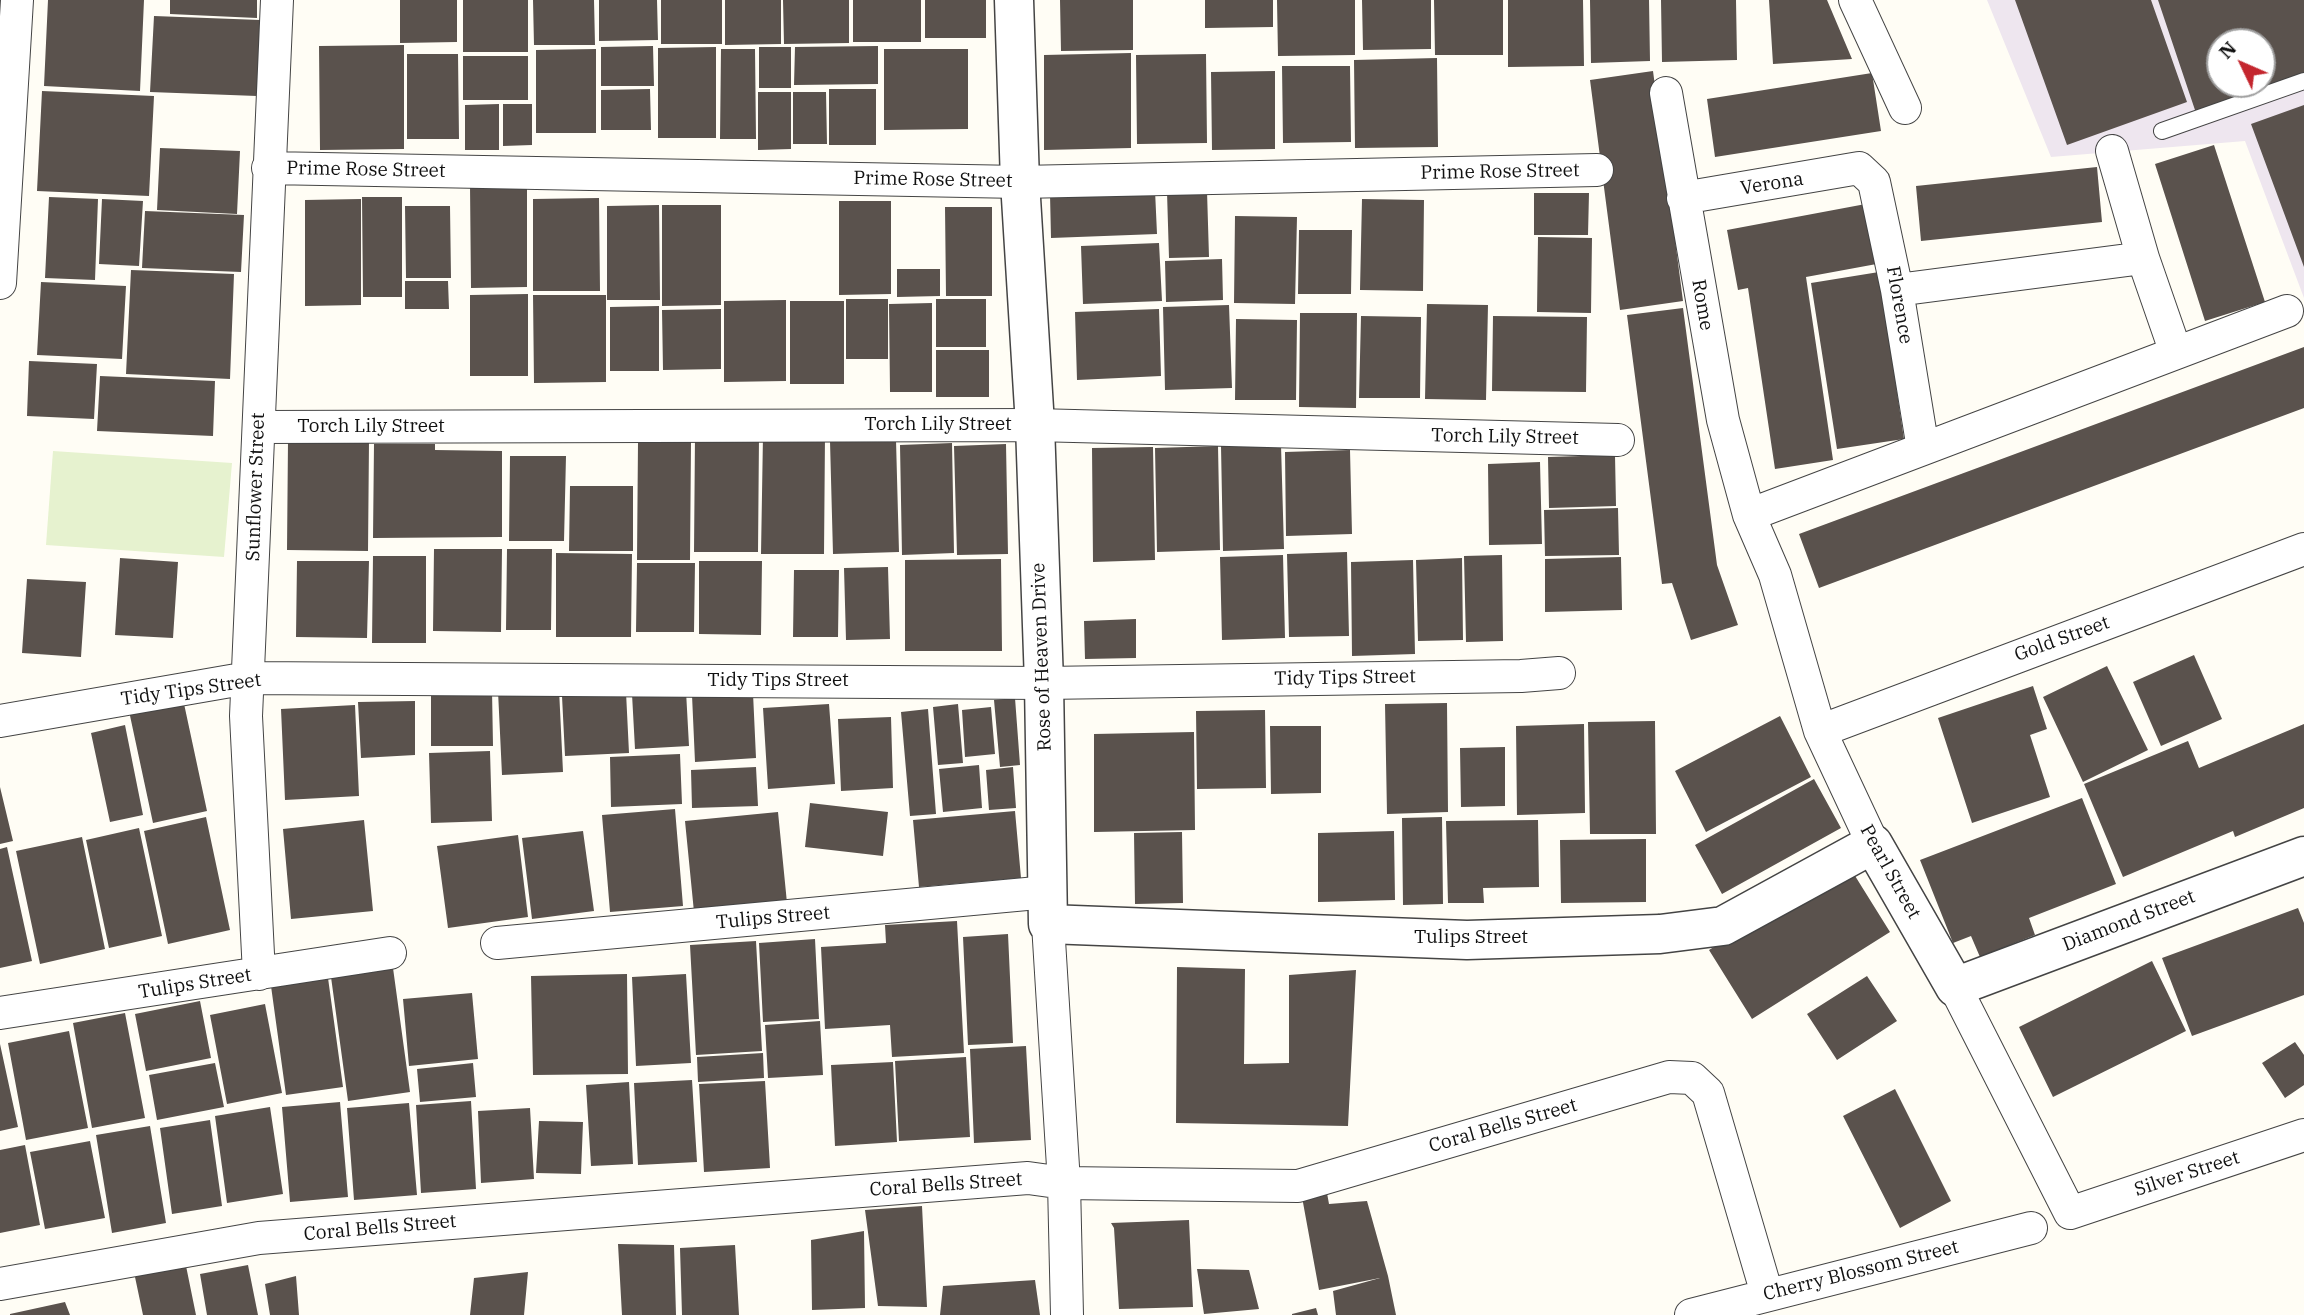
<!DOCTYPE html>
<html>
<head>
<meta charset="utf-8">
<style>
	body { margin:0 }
	#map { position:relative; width:2304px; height:1315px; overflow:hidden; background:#fffdf5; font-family:"IBM Plex Serif",serif }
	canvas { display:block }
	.north { position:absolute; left:2206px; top:28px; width:70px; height:70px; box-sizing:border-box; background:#fff; border:2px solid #a0a0a0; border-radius:50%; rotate:314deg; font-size:19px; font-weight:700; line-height:28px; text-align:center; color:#111 }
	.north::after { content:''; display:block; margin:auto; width:24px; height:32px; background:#c4262e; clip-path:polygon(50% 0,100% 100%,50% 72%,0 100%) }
</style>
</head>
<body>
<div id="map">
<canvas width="2304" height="1315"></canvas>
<div class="north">N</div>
</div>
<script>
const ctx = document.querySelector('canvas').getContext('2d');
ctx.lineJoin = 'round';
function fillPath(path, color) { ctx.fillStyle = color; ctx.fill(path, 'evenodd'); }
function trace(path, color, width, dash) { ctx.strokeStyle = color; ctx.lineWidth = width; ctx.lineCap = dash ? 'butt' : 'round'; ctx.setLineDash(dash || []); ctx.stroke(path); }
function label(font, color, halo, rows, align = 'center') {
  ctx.font = font + ' "IBM Plex Serif",serif'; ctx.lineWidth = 7; ctx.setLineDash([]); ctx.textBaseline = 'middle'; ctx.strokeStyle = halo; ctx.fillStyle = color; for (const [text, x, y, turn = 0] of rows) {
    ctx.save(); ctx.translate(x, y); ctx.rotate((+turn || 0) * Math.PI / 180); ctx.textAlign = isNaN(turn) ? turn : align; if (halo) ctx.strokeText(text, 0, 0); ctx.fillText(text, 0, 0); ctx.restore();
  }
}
fillPath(new Path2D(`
	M1987,0H2304V298L2245,141L2051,157ZM2220,42H2262V84H2220Z`), '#eee6ef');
fillPath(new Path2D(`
	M53,451L232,463L224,557L46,545Z`), '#e6f2cf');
fillPath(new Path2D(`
	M48,0H144L140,91L44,86Z
	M170,0H257V18L170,14Z
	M400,0H457V42L400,43Z
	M463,0H528V52H463Z
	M533,0H594L595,45H534Z
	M599,0H657L658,40L599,41Z
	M661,0H722V44H661Z
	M725,0H781V44L725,45Z
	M783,0H849V43L784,44Z
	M853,0H921V42H853Z
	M925,0H986V38H925Z
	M1060,0H1133V50L1061,51Z
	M1205,0H1273V27L1205,28Z
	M1277,0H1355V55L1278,56Z
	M1362,0H1431V49L1363,50Z
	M1434,0H1503V55H1435Z
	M1508,0H1583L1584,66L1508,67Z
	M1590,0H1649L1650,61L1591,63Z
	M1661,0H1736L1737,60L1662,62Z
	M1769,0H1827L1852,59L1773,64Z
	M2015,0H2151L2187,102L2067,145Z
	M2158,0H2304V76L2196,113ZM2220,42H2262V84H2220Z
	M154,16L260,20L257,96L150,92Z
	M404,45V149L320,150L319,46Z
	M653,46L654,86H601V47Z
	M878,46V84L794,85L795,47Z
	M716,47V138H658V48Z
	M759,47H791V88H759Z
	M596,49V133H536V50Z
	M721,49H755L756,139H720Z
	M884,49H968V129L884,130Z
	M1131,53V148L1044,150V55Z
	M407,54H458L459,139H407Z
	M1206,54L1207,143L1137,144L1136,55Z
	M463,56H528V100H463Z
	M1437,58L1438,147L1355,148L1354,60Z
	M1282,66H1350L1351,142L1283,143Z
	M1275,71V149L1212,150L1211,72Z
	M1653,71L1683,301L1620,310L1590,80Z
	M1872,73L1881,131L1715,157L1707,99Z
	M650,89L651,130H601V90Z
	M829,89H876V145H829Z
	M42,91L154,96L149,196L37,191Z
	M758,92H791V149L758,150Z
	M793,92H826L827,144H793Z
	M499,104V150H465V105Z
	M503,104H532V145L503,146Z
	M2304,105V267L2251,124Z
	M2214,145L2265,302L2205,321L2155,164Z
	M160,148L240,151L237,214L157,210Z
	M2097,167L2102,222L1921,241L1916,186Z
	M527,184V287L471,288L470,185Z
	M1155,190L1157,234L1051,238L1050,194Z
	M1207,191L1209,257L1169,258L1167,192Z
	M1534,193H1589L1588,235H1534Z
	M49,197L98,199L95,280L45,278Z
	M362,197H402V297H363Z
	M599,198L600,291H533V199Z
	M102,199L143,201L139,266L99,264Z
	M361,199V305L305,306V200Z
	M1362,199L1424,200L1423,291L1360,290Z
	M839,201H891V294L839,295Z
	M1871,203L1882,263L1806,277L1833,460L1775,469L1748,288L1738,290L1727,230Z
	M659,205L660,300H607V206Z
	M662,205H721V305L662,306Z
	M405,206H450L451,278H406Z
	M945,207H992V296H946Z
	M145,211L244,215L241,272L142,268Z
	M1235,216L1297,217L1295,304L1234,303Z
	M1299,230H1352L1351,294H1298Z
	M1538,237L1592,238L1591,313L1537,312Z
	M1159,243L1162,301L1083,304L1081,246Z
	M1222,259L1223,300L1166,302L1165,261Z
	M897,269H940V296L897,297Z
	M131,270L234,274L230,379L126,374Z
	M1879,272L1904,439L1837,449L1811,283Z
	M405,281H448L449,309H405Z
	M41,282L126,286L122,359L37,355Z
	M528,294V376H470V295Z
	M533,295H606V382L534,383Z
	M846,299H888V359H846Z
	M936,299H986V347H936Z
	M786,300V381L724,382V301Z
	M790,301H844V384H790Z
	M932,303V392H890L889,304Z
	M1427,304L1488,305L1486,400L1425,399Z
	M1229,305L1232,388L1165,390L1163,307Z
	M659,306V371H610V307Z
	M1683,308L1717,565L1738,625L1691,640L1672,583L1662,584L1627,315Z
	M721,309V369L663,370L662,310Z
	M1159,309L1161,376L1077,380L1075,312Z
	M1300,313H1357L1356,408L1299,407Z
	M1361,316L1421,317L1420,398H1359Z
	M1493,316L1587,317L1586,392L1492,391Z
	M1236,319L1297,320L1296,400H1235Z
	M2304,347V408L1819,588L1799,534Z
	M936,350H989V397H936Z
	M29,361L97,364L94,419L27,416Z
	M100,376L215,381L213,436L97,431Z
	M763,435H825L824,554H761Z
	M695,436H759L758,552H694Z
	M896,440L899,552L833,554L830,441Z
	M288,441H369L368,551L287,550Z
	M638,442H691L690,560H637Z
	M952,443L954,553L902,555L900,445Z
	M374,444H435V450L502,451V537L373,538Z
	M1006,444L1008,554L957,555L954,446Z
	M1281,445L1284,549L1223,551L1221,446Z
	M1218,446L1220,550L1157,552L1155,448Z
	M1153,447L1155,560L1093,562L1092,448Z
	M1350,450L1352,534L1286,536L1285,452Z
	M1615,455L1616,506L1549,508L1548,457Z
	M510,456H566L564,541H509Z
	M1540,462L1542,544L1489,545L1488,464Z
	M570,486H633V551H569Z
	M1618,508L1619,555L1545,556L1544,510Z
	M434,549H502L501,632L433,631Z
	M507,549H552L551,630H506Z
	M1347,552L1349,636L1289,637L1287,554Z
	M556,553L632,554L631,637H556Z
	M1283,555L1285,638L1222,640L1220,557Z
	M1502,555L1503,641L1466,642L1464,556Z
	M373,556H426V643H372Z
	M1621,557L1622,610L1545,612V559Z
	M120,558L178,562L173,638L115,635Z
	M1462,558L1463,640L1418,641L1416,560Z
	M1001,559L1002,651H905V560Z
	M1413,560L1415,654L1352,656L1351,562Z
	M297,561H369L367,638L296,637Z
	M699,561H762L761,635L699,634Z
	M637,563H695L694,632H636Z
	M888,567L890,639L846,640L844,568Z
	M794,570H839L838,637H793Z
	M27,579L86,582L81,657L22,653Z
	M1136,619V658L1085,659L1084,621Z
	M2194,655L2222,719L2161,746L2133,682Z
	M2107,666L2148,750L2083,782L2043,697Z
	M2033,686L2047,729L2030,735L2050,797L1972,823L1938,718Z
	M559,689L563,772L502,775L498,691Z
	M492,690L493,746H431V691Z
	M686,691L689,746L635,749L632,694Z
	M626,692L629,753L565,756L562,696Z
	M753,693L756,758L695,762L692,695Z
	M1015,698L1020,765L1000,767L994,700Z
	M183,699L207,811L153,823L129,711Z
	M415,701V755L361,758L358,702Z
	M1447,703L1448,812L1387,814L1385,704Z
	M829,704L835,784L768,789L763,708Z
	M958,704L963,763L938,765L933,707Z
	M355,705L359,796L285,800L281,709Z
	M991,707L995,754L965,757L962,710Z
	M928,709L936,814L910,816L901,712Z
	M1265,710L1266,788L1197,789L1196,711Z
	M1780,716L1811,777L1706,832L1675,771Z
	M891,717L893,788L841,791L838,719Z
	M1655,721L1656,834H1590L1588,722Z
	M1584,724L1585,813L1517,815L1516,726Z
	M2304,724V808L2235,837L2233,831L2123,877L2084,784L2188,741L2199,768Z
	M125,725L143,815L110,822L91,733Z
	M1270,726H1321V793L1271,794Z
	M1194,732L1195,830L1094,832V734Z
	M1505,747V806L1461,807L1460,748Z
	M490,751L492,821L431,823L429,753Z
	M680,754L682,804L611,807L610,757Z
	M979,765L982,808L943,812L939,769Z
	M756,767L758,806L692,808L691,770Z
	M1013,767L1016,808L989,810L986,770Z
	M1814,779L1841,828L1722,894L1695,845Z
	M0,787L13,841L0,844Z
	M2082,798L2116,884L2029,918L2035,935L1980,957L1971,936L1953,943L1920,860Z
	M810,803L888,812L883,856L805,847Z
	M675,809L683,906L610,912L602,815Z
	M1015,811L1021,878L919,887L913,820Z
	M778,812L787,903L694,912L685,821Z
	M206,817L230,930L168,944L144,831Z
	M1442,817L1443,904L1403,905L1402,818Z
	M364,820L373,911L291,919L283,829Z
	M1538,820L1539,887L1483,888L1484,903H1448L1446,821Z
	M139,828L162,936L109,948L86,840Z
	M583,831L594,911L532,919L522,838Z
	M1394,831L1395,900L1318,902V833Z
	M1182,832L1183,903L1135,904L1134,833Z
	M518,835L528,917L448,928L437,846Z
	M82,837L105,949L40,964L16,851Z
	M1646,839V902L1561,903L1560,840Z
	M7,847L32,961L0,968V849Z
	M1847,863L1890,932L1752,1019L1709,950Z
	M2298,908L2304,923V995L2192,1036L2162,958Z
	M957,921L964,1053L892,1057L890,1025L825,1029L821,947L886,943L885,925Z
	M1008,934L1013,1043L968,1045L963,937Z
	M815,939L819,1019L763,1022L759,943Z
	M756,941L762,1051L696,1055L690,945Z
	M2152,961L2186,1031L2053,1097L2019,1027Z
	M1177,967L1245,969L1244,1064L1289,1063V975L1356,970L1348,1126L1176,1123Z
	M393,968L410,1092L348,1101L331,977Z
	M627,974L628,1074L533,1075L531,976Z
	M686,974L691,1063L636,1066L632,977Z
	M1867,976L1897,1021L1837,1060L1807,1014Z
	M328,978L343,1087L286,1095L271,986Z
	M472,993L478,1059L409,1066L403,999Z
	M200,1001L211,1058L146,1071L135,1014Z
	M265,1004L282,1093L227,1104L210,1015Z
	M125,1013L145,1118L92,1128L73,1023Z
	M820,1021L823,1075L768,1078L765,1025Z
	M69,1031L88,1128L26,1140L8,1043Z
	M2295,1042L2304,1055V1085L2285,1098L2262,1063Z
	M0,1044L18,1127L0,1131Z
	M1026,1046L1031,1140L974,1143L970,1049Z
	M763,1053L764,1078L698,1082L697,1057Z
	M966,1057L970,1137L899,1141L895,1061Z
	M893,1062L897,1142L835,1146L831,1065Z
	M215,1063L224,1107L157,1120L149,1075Z
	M473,1063L476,1097L420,1102L417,1069Z
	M692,1080L697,1162L638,1165L634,1083Z
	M765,1081L770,1168L704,1172L699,1084Z
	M629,1082L633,1164L591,1166L586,1085Z
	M1895,1089L1951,1201L1900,1228L1843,1116Z
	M471,1101L476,1189L421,1193L416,1105Z
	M340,1102L348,1197L290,1202L282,1107Z
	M409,1103L417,1195L354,1200L347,1108Z
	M270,1107L283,1194L227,1203L215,1116Z
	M530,1108L534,1179L481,1183L478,1111Z
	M210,1120L222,1206L172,1214L160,1128Z
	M539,1121L583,1122L581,1174L536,1173Z
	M150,1126L166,1223L112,1233L96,1135Z
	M90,1141L105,1218L45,1229L30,1152Z
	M25,1145L40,1225L0,1233V1150Z
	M1327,1193L1329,1204L1367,1201L1388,1276L1396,1315H1336L1333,1291L1380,1278L1319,1290L1302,1197Z
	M922,1206L927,1307L878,1306L865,1210Z
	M1189,1220L1193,1307L1119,1309L1114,1228L1111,1223Z
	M864,1231L865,1308L812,1310L811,1240Z
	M618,1244L674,1245L676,1315H622Z
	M735,1245L739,1315H682L680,1248Z
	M185,1261L196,1315H143L135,1277Z
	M248,1265L258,1315H207L200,1274Z
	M1197,1269L1249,1270L1259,1309L1204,1314Z
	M528,1272L524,1315H470L474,1278Z
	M296,1276L299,1315H270L265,1284Z
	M1035,1280L1040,1315H940L943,1286Z
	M65,1302L70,1315H10V1314Z
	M1316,1308L1318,1315H1292V1314Z`), '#5a524d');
const service = new Path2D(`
	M2162,131L2304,81`);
const minor = new Path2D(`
	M1855,0L1905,108
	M1666,93L1723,420L1749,515L1775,575L1820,731L1873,844
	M2112,151L2143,258L2176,353
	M268,168L1020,182L1597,170
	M1683,198L1859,168L1874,182L1897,290L1923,449
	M0,283L17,0
	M1897,290L2143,258
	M259,427L1035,425L1618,440
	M1749,515L2287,311
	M0,721L248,678L1044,683L1521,676L1559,673
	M1820,731L2304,549
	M1048,924L1064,1183L1067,1315
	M497,943L1048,892
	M259,974L246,716L277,0
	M1955,987L2070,1213L2304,1135
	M0,1013L390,953
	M0,1284L259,1238L1028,1178L1064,1183L1298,1186L1669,1077L1692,1078L1708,1093L1767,1294
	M1691,1315L2031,1228`);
const tertiary = new Path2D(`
	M1014,0L1020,182L1035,425L1044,683L1048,924L1467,940L1660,934L1723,926L1873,844L1955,987L2304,856`);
trace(service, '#444', 18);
trace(minor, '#444', 34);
trace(tertiary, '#444', 41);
trace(service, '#fff', 16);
trace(minor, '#fff', 32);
trace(tertiary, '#fff', 38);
label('19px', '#111', '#fff', [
	["Prime Rose Street",366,170,1],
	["Prime Rose Street",1500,172,-1],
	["Prime Rose Street",933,180,1],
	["Verona",1772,184,-9],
	["Rome",1702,305,80],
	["Florence",1899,305,80],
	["Torch Lily Street",938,425],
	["Torch Lily Street",371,427],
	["Torch Lily Street",1505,437,1],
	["Sunflower Street",256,487,-88],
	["Gold Street",2062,639,-20],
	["Rose of Heaven Drive",1042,657,-92],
	["Tidy Tips Street",1345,678,-1],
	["Tidy Tips Street",778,681],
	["Tidy Tips Street",191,690,-8],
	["Pearl Street",1890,872,61],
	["Tulips Street",773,918,-5],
	["Diamond Street",2129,921,-21],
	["Tulips Street",1471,938],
	["Tulips Street",195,984,-9],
	["Coral Bells Street",1503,1126,-16],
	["Silver Street",2187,1174,-18],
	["Coral Bells Street",946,1185,-4],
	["Coral Bells Street",380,1228,-5],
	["Cherry Blossom Street",1861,1271,-14]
]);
</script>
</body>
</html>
